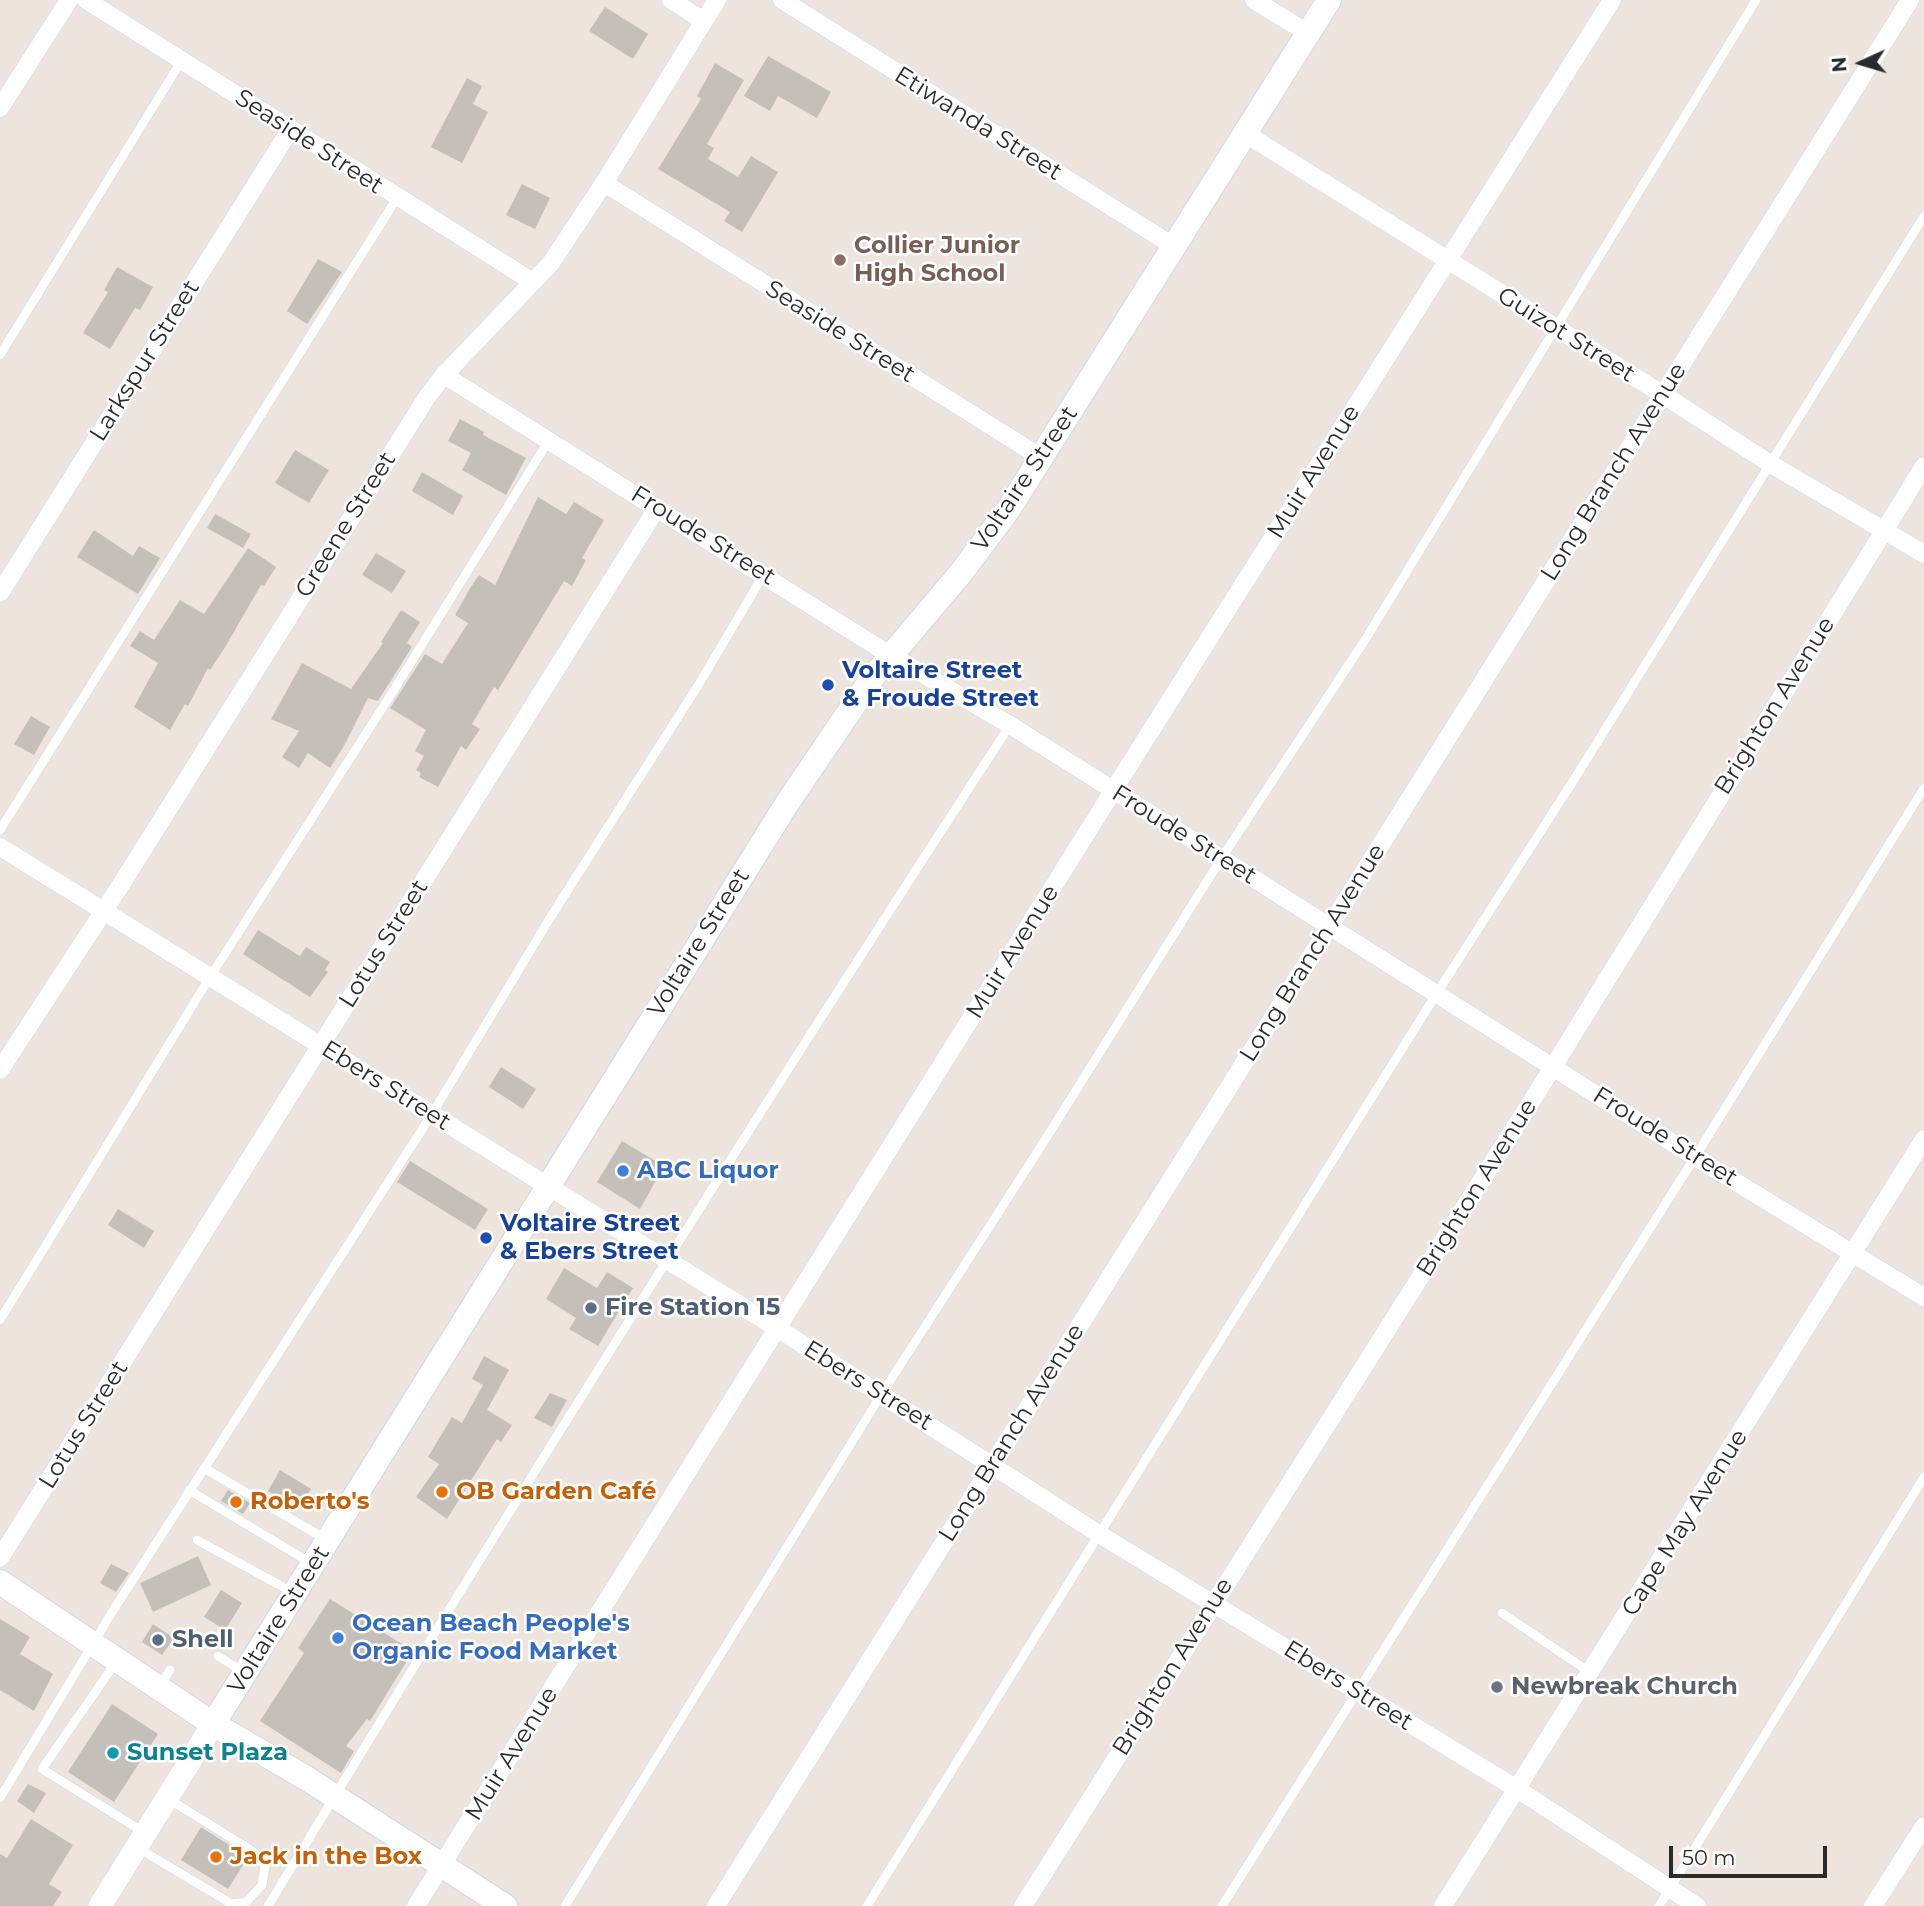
<!DOCTYPE html>
<html>
<head>
<meta charset="utf-8">
<style>
	body { margin:0 }
	#map { position:relative; width:1924px; height:1906px; overflow:hidden; background:#ede5dd; font-family:Montserrat,sans-serif }
	canvas { display:block }
	.north { position:absolute; left:1826px; top:28px; width:70px; height:70px; -webkit-text-stroke:5px #fff; paint-order:stroke; rotate:266deg; font-size:19px; font-weight:700; line-height:28px; text-align:center; color:#2b2b2b }
	.north::after { content:''; display:block; margin:auto; width:24px; height:32px; background:#2b2b2b; clip-path:polygon(50% 0,100% 100%,50% 72%,0 100%) }
	.scale { position:absolute; left:1669px; top:1846px; width:158px; height:32px; box-sizing:border-box; border:4px solid #2b2b2b; border-top:0; padding-left:9px; font-size:21px; line-height:24px; white-space:nowrap; color:#2b2b2b; -webkit-text-stroke:5px #fff; paint-order:stroke }
</style>
</head>
<body>
<div id="map">
<canvas width="1924" height="1906"></canvas>
<div class="north">N</div>
<div class="scale">50 m</div>
</div>
<script>
const ctx = document.querySelector('canvas').getContext('2d');
ctx.lineJoin = 'round';
function fillPath(path, color) { ctx.fillStyle = color; ctx.fill(path, 'evenodd'); }
function trace(path, color, width, dash) { ctx.strokeStyle = color; ctx.lineWidth = width; ctx.lineCap = dash ? 'butt' : 'round'; ctx.setLineDash(dash || []); ctx.stroke(path); }
function label(font, color, halo, rows, align = 'center') {
  ctx.font = font + ' Montserrat,sans-serif'; ctx.lineWidth = 5; ctx.setLineDash([]); ctx.textBaseline = 'middle'; ctx.strokeStyle = halo; ctx.fillStyle = color; for (const [text, x, y, turn = 0] of rows) {
    ctx.save(); ctx.translate(x, y); ctx.rotate((+turn || 0) * Math.PI / 180); ctx.textAlign = isNaN(turn) ? turn : align; if (halo) ctx.strokeText(text, 0, 0); ctx.fillText(text, 0, 0); ctx.restore();
  }
}
fillPath(new Path2D(`
	M605,7L648,34L633,59L589,31Z
	M768,56L831,92L817,118L778,96L770,111L744,96Z
	M715,63L744,80L707,144L714,148L708,159L738,177L751,156L778,172L742,232L724,221L730,212L658,169L701,99L697,96Z
	M467,78L482,86L473,104L488,112L462,163L431,147Z
	M522,184L550,198L535,229L506,215Z
	M318,259L342,272L307,324L287,311Z
	M117,267L153,287L140,310L135,308L110,349L83,333L108,292L104,290Z
	M460,419L484,432L483,435L526,458L506,495L462,470L471,453L448,441Z
	M295,450L329,470L309,503L275,483Z
	M422,472L463,496L453,515L412,491Z
	M538,497L566,514L574,502L604,520L582,558L586,560L572,586L564,581L498,690L494,687L472,724L480,729L466,750L461,746L438,787L419,777L421,773L416,770L424,756L415,751L426,730L390,708L425,654L442,664L468,623L455,615L469,590L479,575L495,585Z
	M215,514L251,534L243,548L207,528Z
	M94,530L133,556L139,546L160,558L138,594L77,557Z
	M248,548L276,567L264,586L261,585L224,649L210,670L208,668L188,706L185,704L170,730L134,707L158,663L130,646L140,631L154,640L180,600L204,614Z
	M376,553L406,571L392,593L362,575Z
	M401,610L420,622L407,643L412,647L378,701L368,698L344,746L330,768L308,753L299,768L282,757L299,731L271,719L302,663L351,689L383,643L381,642Z
	M31,716L50,727L34,755L14,744Z
	M258,930L300,956L306,947L330,962L325,970L328,972L310,997L243,954Z
	M501,1067L536,1089L523,1109L489,1087Z
	M622,1141L664,1166L640,1209L597,1182Z
	M410,1161L488,1209L475,1230L397,1182Z
	M118,1209L154,1231L144,1248L108,1225Z
	M564,1268L597,1288L607,1272L633,1288L598,1346L569,1329L576,1318L546,1299Z
	M484,1356L509,1370L487,1410L512,1425L501,1442L497,1439L447,1519L416,1497L439,1464L428,1457L452,1417L462,1423L483,1385L472,1379Z
	M550,1393L567,1400L552,1427L534,1418Z
	M280,1470L311,1489L298,1510L268,1491Z
	M228,1490L250,1503L243,1514L221,1501Z
	M198,1556L211,1585L153,1612L140,1583Z
	M111,1564L129,1573L116,1592L100,1583Z
	M221,1590L242,1603L225,1630L204,1617Z
	M330,1599L413,1651L370,1721L367,1719L346,1746L354,1751L341,1773L260,1721L304,1653L298,1648Z
	M0,1619L30,1637L20,1654L53,1674L34,1711L0,1690Z
	M153,1624L174,1638L162,1655L142,1642Z
	M112,1704L158,1734L114,1802L68,1772Z
	M28,1784L46,1793L34,1813L17,1801Z
	M31,1819L73,1845L49,1884L62,1892L53,1906H0V1854L7,1858Z
	M201,1827L248,1857L228,1889L181,1860Z`), '#c5bfb9');
const service = new Path2D(`
	M0,355L182,60
	M0,830L397,198
	M0,1320L210,977L392,693L549,440
	M204,1468L327,1540
	M189,1490L311,1563
	M197,1540L294,1593
	M1502,1613L1591,1673
	M218,1656L243,1672
	M116,1662L42,1769L145,1833
	M160,1686L170,1670
	M0,1798L114,1609L432,1114L550,918L699,684L764,574
	M138,1848L232,1904L246,1902L262,1885L265,1866L254,1852L167,1798
	M268,1906C509,1508 756,1115 1010,725
	M565,1906L881,1395L1038,1151L1221,859L1365,640L1756,0
	M867,1906L1437,993L1575,778L1924,216
	M1222,1906L1695,1157L1924,788
	M1659,1906L1924,1477`);
const minor = new Path2D(`
	M86,0L533,282
	M671,0L704,21
	M782,0L1175,247
	M1254,0L1308,33
	M0,108L69,0
	M1246,134L1662,394L1769,463L1924,554
	M604,183L1042,458
	M444,375L890,655L1010,725L1695,1157L1924,1297
	M0,593L290,130
	M0,847L777,1328L1099,1534L1517,1789L1697,1906
	M0,1070L122,883L427,397L444,375L551,263L604,183L717,0
	M0,1558L657,508
	M416,1906L1128,767L1612,0
	M716,1906L1910,0
	M1023,1906L1553,1067L1924,466
	M1443,1906L1924,1139
	M1873,1906L1924,1826`);
const tertiary = new Path2D(`
	M100,1906L213,1724`);
const secondary = new Path2D(`
	M0,1582L213,1724L306,1778L505,1906
	M213,1724L786,805L872,678L960,574L1008,510L1329,0`);
trace(service, '#d2d6e4', 10);
trace(minor, '#d2d6e4', 19);
trace(tertiary, '#d2d6e4', 24);
trace(secondary, '#d2d6e4', 26);
trace(service, '#fff', 9);
trace(minor, '#fff', 18);
trace(tertiary, '#fff', 23);
trace(secondary, '#fff', 24);
for (const [x, y, r, color] of [
	[840,260,7,"#8d6e63"],
	[828,685,7,"#1a4fb4"],
	[623,1171,7,"#3f7fe0"],
	[486,1238,7,"#1a4fb4"],
	[591,1308,7,"#5c6f8a"],
	[442,1492,7,"#e8710a"],
	[236,1502,7,"#e8710a"],
	[338,1638,7,"#3f7fe0"],
	[158,1640,7,"#5c6f8a"],
	[1497,1687,7,"#6b7280"],
	[113,1753,7,"#0f9aa8"],
	[216,1857,7,"#e8710a"]
]) { const dot = new Path2D(); dot.arc(x, y, r, 0, 2 * Math.PI); ctx.fillStyle = color; ctx.fill(dot); trace(dot, '#fff', 2.5); }
label('24px', '#2b2b2b', '#fff', [
	["Etiwanda Street",978,124,32],
	["Seaside Street",309,142,33],
	["Seaside Street",840,332,32],
	["Guizot Street",1566,335,32],
	["Larkspur Street",145,361,-58],
	["Muir Avenue",1314,472,-58],
	["Long Branch Avenue",1614,472,-58],
	["Voltaire Street",1025,479,-56],
	["Greene Street",346,525,-58],
	["Froude Street",703,536,32],
	["Brighton Avenue",1775,706,-58],
	["Froude Street",1184,835,32],
	["Voltaire Street",699,943,-58],
	["Lotus Street",384,944,-58],
	["Muir Avenue",1013,952,-58],
	["Long Branch Avenue",1313,953,-58],
	["Ebers Street",386,1086,32],
	["Froude Street",1665,1137,32],
	["Brighton Avenue",1477,1188,-58],
	["Ebers Street",868,1386,32],
	["Lotus Street",84,1425,-58],
	["Long Branch Avenue",1012,1433,-58],
	["Cape May Avenue",1685,1523,-58],
	["Voltaire Street",279,1620,-58],
	["Brighton Avenue",1173,1667,-58],
	["Ebers Street",1348,1686,32],
	["Muir Avenue",512,1754,-58]
]);
label('bold 24px', '#785e54', '#fff', [
	["Collier Junior",854,246],
	["High School",854,274]
], 'left');
label('bold 24px', '#164399', '#fff', [
	["Voltaire Street",842,671],
	["& Froude Street",842,699],
	["Voltaire Street",500,1224],
	["& Ebers Street",500,1252]
], 'left');
label('bold 24px', '#366cbe', '#fff', [
	["ABC Liquor",637,1171],
	["Ocean Beach People's",352,1624],
	["Organic Food Market",352,1652]
], 'left');
label('bold 24px', '#4e5e75', '#fff', [
	["Fire Station 15",605,1308],
	["Shell",172,1640]
], 'left');
label('bold 24px', '#c56008', '#fff', [
	["OB Garden Café",456,1492],
	["Roberto's",250,1502],
	["Jack in the Box",230,1857]
], 'left');
label('bold 24px', '#5b616d', '#fff', [
	["Newbreak Church",1511,1687]
], 'left');
label('bold 24px', '#0d838f', '#fff', [
	["Sunset Plaza",127,1753]
], 'left');
</script>
</body>
</html>
